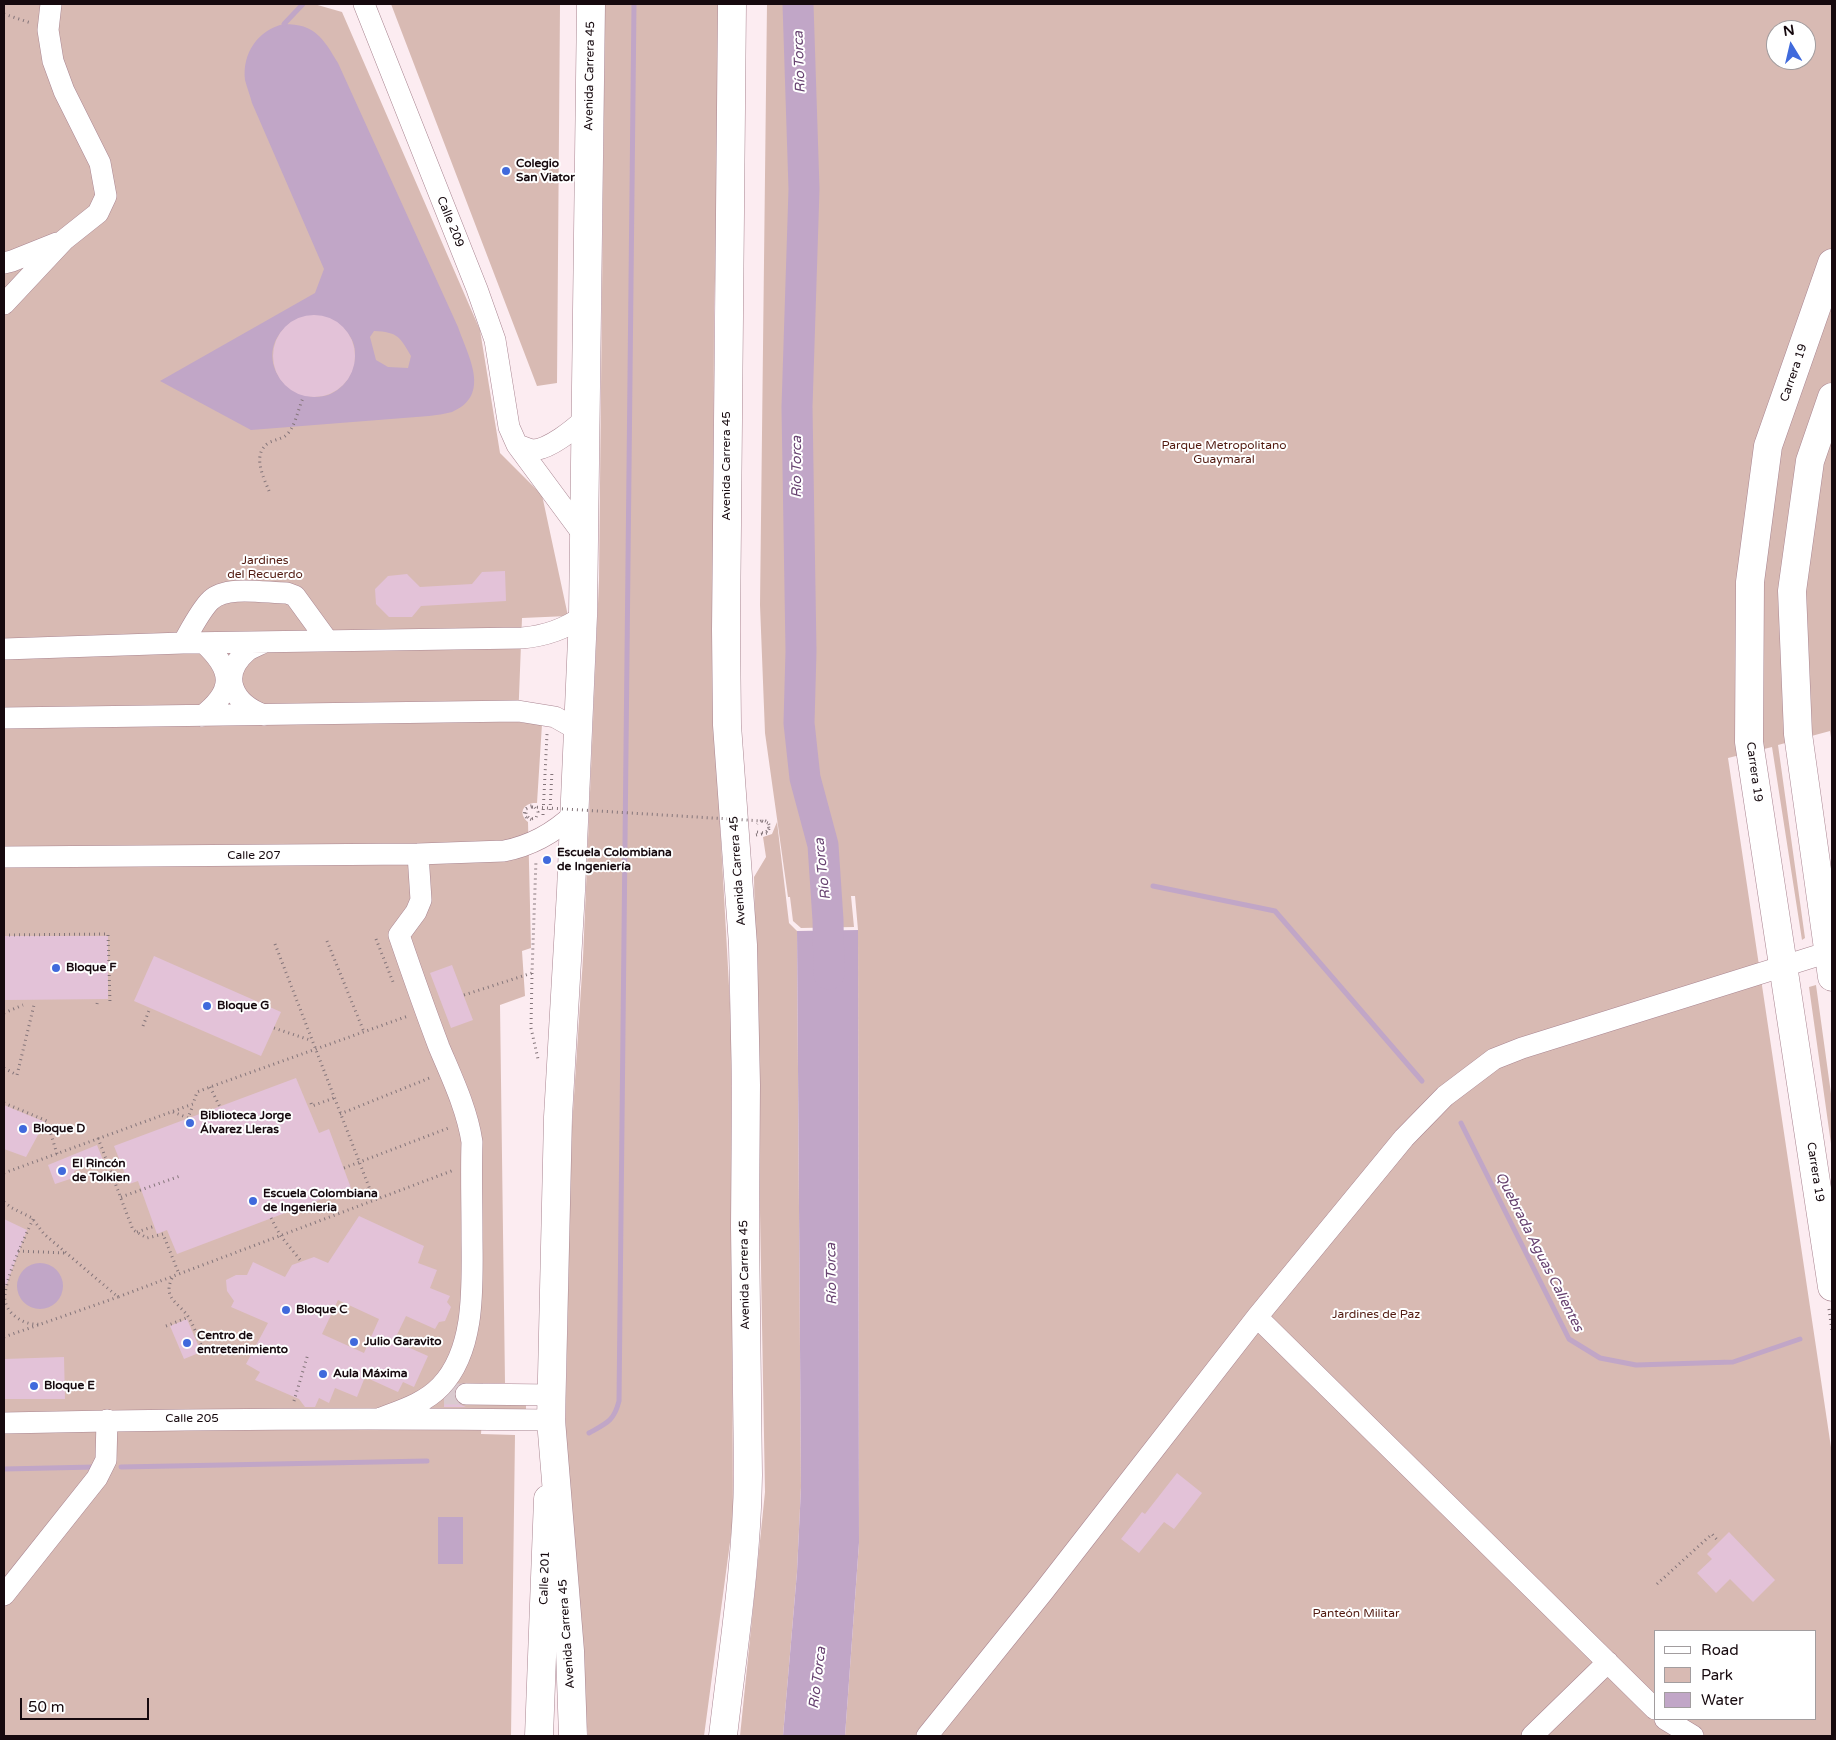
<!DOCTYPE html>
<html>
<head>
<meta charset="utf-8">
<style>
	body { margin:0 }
	#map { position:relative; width:1836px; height:1740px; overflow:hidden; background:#fcecf1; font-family:"Varela Round",sans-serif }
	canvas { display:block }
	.frame { position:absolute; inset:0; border:5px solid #16090e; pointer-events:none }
	.legend { position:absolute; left:1654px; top:1630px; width:162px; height:90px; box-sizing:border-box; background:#fff; border:1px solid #a29d9f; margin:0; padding:6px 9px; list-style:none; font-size:15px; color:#16090e }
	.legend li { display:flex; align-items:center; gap:10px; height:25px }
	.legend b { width:25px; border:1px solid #a29d9f }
	.north { position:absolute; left:1766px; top:20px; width:50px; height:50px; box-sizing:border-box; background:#fff; border:1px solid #a29d9f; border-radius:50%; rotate:351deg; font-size:14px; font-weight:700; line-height:20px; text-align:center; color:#16090e }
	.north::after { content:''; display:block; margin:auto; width:18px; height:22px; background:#406adc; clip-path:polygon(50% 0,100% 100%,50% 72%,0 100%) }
	.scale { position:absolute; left:20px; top:1698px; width:129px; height:22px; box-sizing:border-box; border:2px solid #16090e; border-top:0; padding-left:6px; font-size:15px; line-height:18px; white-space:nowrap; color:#16090e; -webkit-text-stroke:4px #fff; paint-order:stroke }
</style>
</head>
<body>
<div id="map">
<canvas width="1836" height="1740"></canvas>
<div class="frame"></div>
<ul class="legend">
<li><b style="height:6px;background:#fff"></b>Road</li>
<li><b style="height:14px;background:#d8bab3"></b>Park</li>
<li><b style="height:14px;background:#c1a6c7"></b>Water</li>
</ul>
<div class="north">N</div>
<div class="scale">50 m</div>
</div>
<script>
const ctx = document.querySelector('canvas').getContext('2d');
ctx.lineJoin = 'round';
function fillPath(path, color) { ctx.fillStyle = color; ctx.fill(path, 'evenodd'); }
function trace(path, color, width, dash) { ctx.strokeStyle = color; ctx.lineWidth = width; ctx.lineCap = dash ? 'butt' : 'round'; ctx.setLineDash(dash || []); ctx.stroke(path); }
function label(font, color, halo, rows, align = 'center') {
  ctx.font = font + ' "Varela Round",sans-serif'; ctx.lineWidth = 4; ctx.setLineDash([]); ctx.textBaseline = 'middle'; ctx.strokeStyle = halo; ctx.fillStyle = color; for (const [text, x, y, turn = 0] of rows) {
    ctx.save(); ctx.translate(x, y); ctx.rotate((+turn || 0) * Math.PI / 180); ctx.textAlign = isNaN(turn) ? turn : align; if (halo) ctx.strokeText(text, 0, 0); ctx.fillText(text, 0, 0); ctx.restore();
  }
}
fillPath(new Path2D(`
	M4,4H314L342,12L480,330L500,453L542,495L568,616L522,618L518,722L542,724L537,803C524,802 517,813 528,822L531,948L522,951L525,996L500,1005L505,1383H483V1401L526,1402V1412L482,1419L481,1434L515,1435L511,1736H4Z
	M391,4H560L557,383L537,386Z
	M605,4H718V183L714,310L713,697L731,1022L733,1520L704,1736H588L577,1636L565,1447L571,1142L583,958L599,580Z
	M767,4H1832V744L1830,731L1778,745L1805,938L1802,940L1772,747L1728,758L1832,1454V1736H845L859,1543L858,930L855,896H851L854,927L801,928L793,921L790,897H788L765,733L760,605ZM1776,30H1806V60H1776ZM1655,1631H1815V1719H1655Z
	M777,822L789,923L797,931L801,1487L797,1572L783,1736H740L765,1492L754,877L766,857L763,837L772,834Z
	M1816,985L1832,1101V1151L1809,987Z`), '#d8bab3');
fillPath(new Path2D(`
	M284,24C315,24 323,38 338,63L458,327C468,356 492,395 452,412C445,414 436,415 429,416L251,430L160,381L315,293L324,269L252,103C250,95 247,88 245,80C242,53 258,30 284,24ZM310,316C343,318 366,342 350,375C345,385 335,394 324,396C283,403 254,355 286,327C293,320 301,318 310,316ZM374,331C398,332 400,337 411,356L408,368L388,367L376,360L370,337Z
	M858,930L859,1543L845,1736H783L797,1572L801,1487L797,931Z
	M17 1286a23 23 0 1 1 46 0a23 23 0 1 1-46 0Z
	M438,1517H463V1564H438Z`), '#c1a6c7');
trace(new Path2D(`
	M284,24L303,4
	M1153,886L1275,911L1422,1081
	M1461,1123L1569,1339L1600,1358L1636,1365L1733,1362L1800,1339
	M589,1433C607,1423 614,1421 619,1401L634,4
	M121,1467L427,1461
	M4,1469L95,1467`), '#c1a6c7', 5);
trace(new Path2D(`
	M798,4L804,189L797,407L801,651L799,723L805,778L823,845L828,920L829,974`), '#c1a6c7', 31);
fillPath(new Path2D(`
	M273 356a41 41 0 1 1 82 0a41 41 0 1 1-82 0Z
	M505,571L506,601L421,606L412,617H389L376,604L375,589L388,576L407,574L420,587L472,584L482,572Z
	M4,936H108V999L4,1000Z
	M154,956L281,1012L261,1056L134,1001Z
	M452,965L473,1020L451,1028L430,973Z
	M296,1078L319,1133L329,1129L351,1188L177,1254L167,1230L157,1234L138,1181L129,1184L114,1146Z
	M4,1105L45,1122L26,1157L4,1149Z
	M97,1145L103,1160L74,1171L76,1177L55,1184L48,1165Z
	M359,1216L424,1246L418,1263L437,1270L430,1288L450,1296L447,1302L451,1307L445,1321L439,1322L435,1329L406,1316L394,1341L428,1356L414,1387L403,1382L398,1392L365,1377L357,1397L335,1388L329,1403L319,1398L315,1407H305L299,1399L255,1380L260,1372L246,1364L268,1323L231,1307L234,1301L227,1291L226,1280L236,1275H247L253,1262L285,1277L292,1265L314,1257L328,1263ZM338,1300L379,1319L364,1353L322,1334Z
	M4,1219L27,1230L6,1286L4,1285Z
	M187,1319L201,1352L184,1359L170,1326Z
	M64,1357L65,1399H4V1359Z
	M455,1388L454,1394L455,1401L459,1404L466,1407H444V1400Z
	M1177,1473L1202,1493L1174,1529L1164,1522L1139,1553L1121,1539L1142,1512L1145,1514Z
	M1729,1532L1775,1580L1753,1602L1730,1579L1716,1593L1697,1573L1712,1559L1707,1554Z`), '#e3c2d8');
trace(new Path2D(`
	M444,1394H466`), '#dacacf', 21, [21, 11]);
const minor = new Path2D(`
	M364,4L477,289L495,340L509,427L517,445L585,537
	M4,263L12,261L57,243
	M4,304L64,240L98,213L106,196L100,163L64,91L53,61L48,30L51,4
	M517,445C522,446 527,449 532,450C549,450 574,429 586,418
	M183,643C190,631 201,609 211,600C226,585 266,593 287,593L295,596L327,640
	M4,649L183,643L522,638C545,636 564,630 583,616
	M264,715C234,704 218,676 247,651C252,647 259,645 265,642
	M202,716C234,691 234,671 204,643
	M4,718L518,711L555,717L578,730
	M4,857L418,854L504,851C530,846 555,832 574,814
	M1257,1317L1655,1709
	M466,1394L552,1395
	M381,1418C402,1410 425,1403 441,1386C477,1348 472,1281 472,1233C472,1202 471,1172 472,1142C467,1109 452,1078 439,1047C425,1010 412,973 399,935L416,912L421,900L418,854
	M4,1423C186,1419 369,1418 551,1420
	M4,1595L97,1478L106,1460L107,1420
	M1665,1719L1693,1736
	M927,1736L1043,1592L1257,1317L1404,1138L1445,1096L1494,1059L1522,1048L1832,951
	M1532,1736L1608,1662`);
const major = new Path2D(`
	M1832,263L1768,446L1750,582L1749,742L1832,1287
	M1832,397L1810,461L1792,591L1798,734L1832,977
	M539,1736L548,1499`);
const highway = new Path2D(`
	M573,1736L570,1651L551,1420L558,1117L571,891L583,616L591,4
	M723,1736C733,1650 747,1562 748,1475L745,1226L746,1085L743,945L727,725L726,629L732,4`);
trace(minor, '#a98591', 22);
trace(major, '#a98591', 29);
trace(highway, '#a98591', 29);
trace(new Path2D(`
	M4,14L31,23
	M269,491C263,476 251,453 270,442C275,440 280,439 285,436C295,429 298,409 303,398
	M532,807L526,809V815L530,819L536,818L538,812L534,806C527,805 522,811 526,817L532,820
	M550,810L552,771
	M543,815L547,734
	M757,832L765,833L769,829L768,823L762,821
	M756,835L767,833L770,827C768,820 762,818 757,824
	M4,935L108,934L110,1003
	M376,939L393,982
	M327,941L364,1032
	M275,944L374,1200
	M532,973L531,1028L538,1059
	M464,995L532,973L536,860
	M97,1004L98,1000
	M4,1013L23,1005
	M143,1026L150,1008
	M274,1028L310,1040
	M4,1068L17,1075L34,1005
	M210,1087L220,1107
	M4,1103L47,1121L57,1154
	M311,1103L312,1106L334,1098
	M173,1112L188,1118L193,1105
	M340,1114L432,1077
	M98,1138L133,1230L147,1238L163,1234L179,1274
	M344,1168L451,1127
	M4,1173L193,1104L197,1092L210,1087L408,1016
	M121,1197L180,1176
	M4,1202L12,1208L32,1218L44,1234L118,1297L454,1170
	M271,1218L280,1235L301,1261
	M33,1219C25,1237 3,1282 5,1300C6,1308 12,1315 19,1319C25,1323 33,1325 41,1324
	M137,1232L155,1226
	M18,1251L65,1253
	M172,1278C162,1299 180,1303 189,1318C195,1328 199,1341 204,1351
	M1829,1309L1832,1331
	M166,1326L189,1317
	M4,1337L118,1297
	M294,1401L308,1354
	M1657,1584L1712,1534L1719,1542`), '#84757a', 3, [1, 4]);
trace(minor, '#fff', 21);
trace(major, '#fff', 28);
trace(highway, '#fff', 28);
trace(new Path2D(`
	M532,807L762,821`), '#84757a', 3, [1, 4]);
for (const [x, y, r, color] of [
	[506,171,5,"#406adc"],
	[547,860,5,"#406adc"],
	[56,968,5,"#406adc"],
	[207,1006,5,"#406adc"],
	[190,1123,5,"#406adc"],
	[23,1129,5,"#406adc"],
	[62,1171,5,"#406adc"],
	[253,1201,5,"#406adc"],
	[286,1310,5,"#406adc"],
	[354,1342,5,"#406adc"],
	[187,1343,5,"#406adc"],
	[323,1374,5,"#406adc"],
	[34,1386,5,"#406adc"]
]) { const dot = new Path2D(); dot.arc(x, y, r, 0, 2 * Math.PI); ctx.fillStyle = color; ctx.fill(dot); trace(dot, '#fff', 2); }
label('12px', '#16090e', '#fff', [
	["Avenida Carrera 45",590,76,-89],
	["Calle 209",450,222,68],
	["Carrera 19",1794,373,-71],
	["Avenida Carrera 45",727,466,-90],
	["Carrera 19",1754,772,82],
	["Calle 207",254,856],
	["Avenida Carrera 45",738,871,-94],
	["Carrera 19",1815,1172,81],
	["Avenida Carrera 45",745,1275,-91],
	["Calle 205",192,1419],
	["Calle 201",545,1578,-88],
	["Avenida Carrera 45",567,1634,-94]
]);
label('bold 12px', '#16090e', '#fff', [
	["Colegio",516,164],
	["San Viator",516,178],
	["Escuela Colombiana",557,853],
	["de Ingeniería",557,867],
	["Bloque F",66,968],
	["Bloque G",217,1006],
	["Biblioteca Jorge",200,1116],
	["Álvarez Lleras",200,1130],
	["Bloque D",33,1129],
	["El Rincón",72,1164],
	["de Tolkien",72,1178],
	["Escuela Colombiana",263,1194],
	["de Ingenieria",263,1208],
	["Bloque C",296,1310],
	["Centro de",197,1336],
	["entretenimiento",197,1350],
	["Julio Garavito",364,1342],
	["Aula Máxima",333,1374],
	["Bloque E",44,1386]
], 'left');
label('12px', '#521b11', '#fff', [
	["Parque Metropolitano",1224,446],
	["Guaymaral",1224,460],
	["Jardines",265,561],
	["del Recuerdo",265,575],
	["Jardines de Paz",1376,1315],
	["Panteón Militar",1356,1614]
]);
label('italic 14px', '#684371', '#fff', [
	["Río Torca",800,62,-92],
	["Río Torca",797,467,-90],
	["Río Torca",823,869,-96],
	["Quebrada Aguas Calientes",1539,1252,63],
	["Río Torca",832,1274,-91],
	["Río Torca",818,1678,-83]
]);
</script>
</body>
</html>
